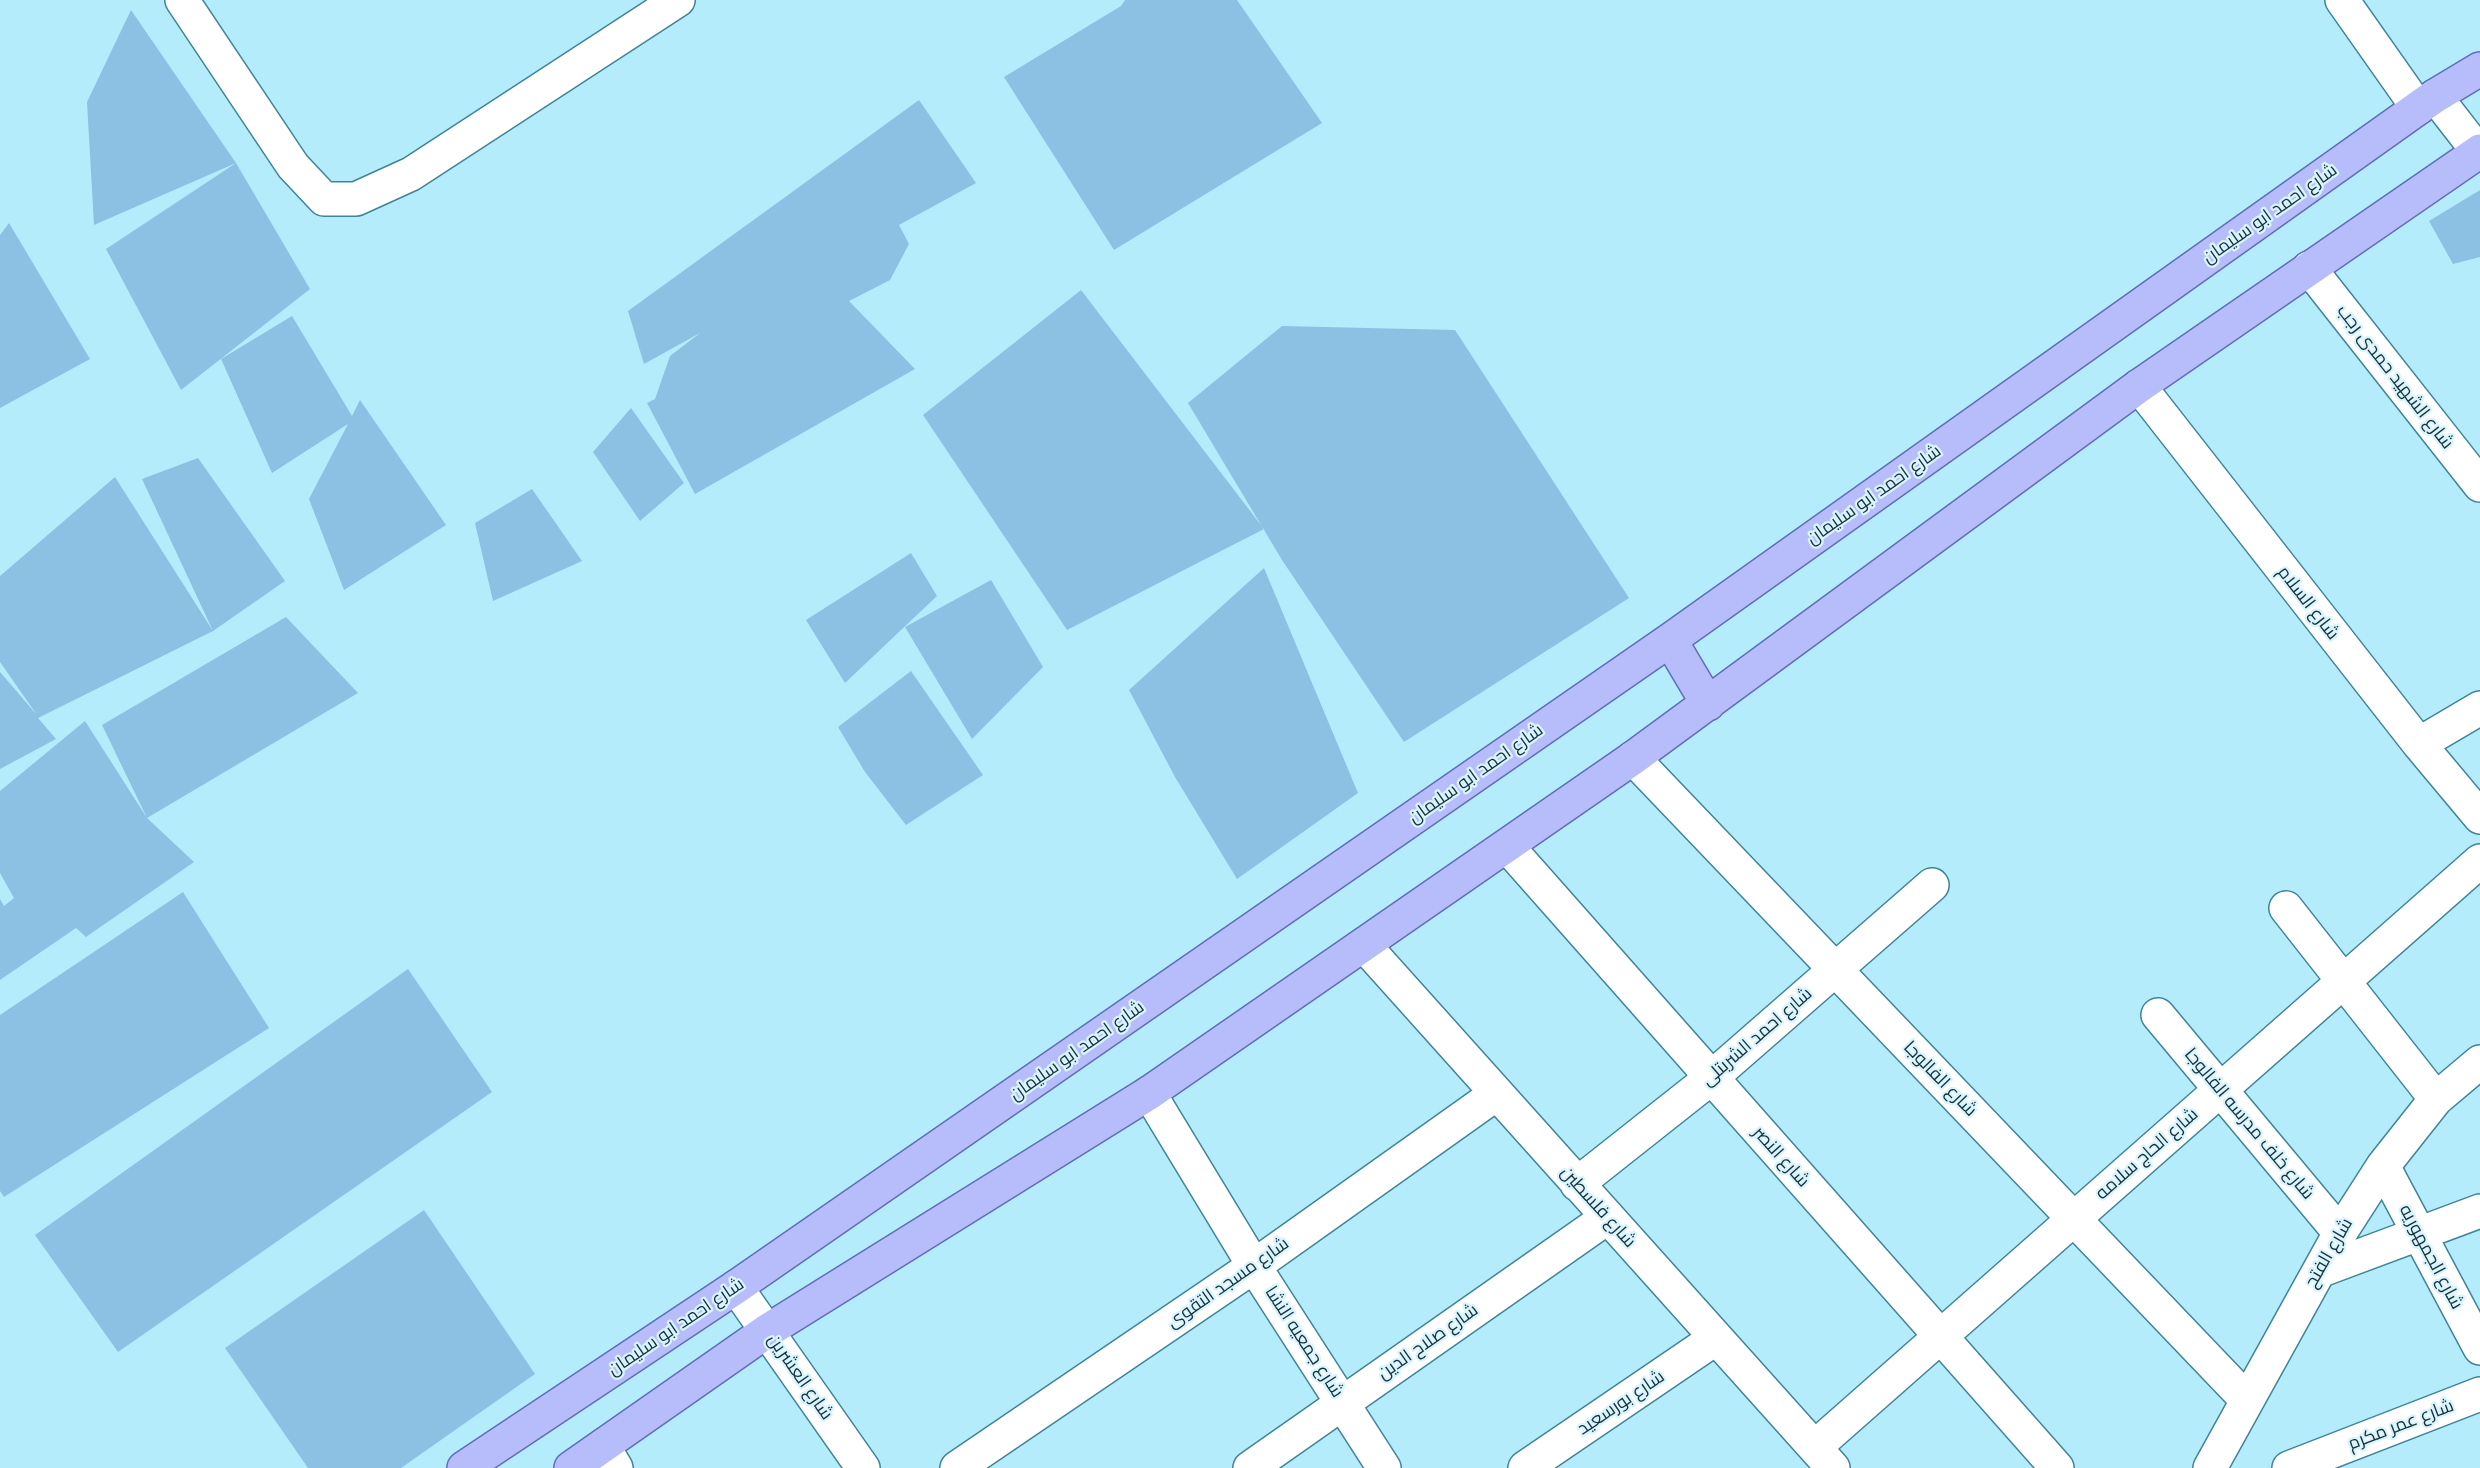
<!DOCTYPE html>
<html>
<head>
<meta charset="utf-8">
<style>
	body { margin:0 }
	canvas { display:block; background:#b5ecfc }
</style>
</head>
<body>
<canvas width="2480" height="1468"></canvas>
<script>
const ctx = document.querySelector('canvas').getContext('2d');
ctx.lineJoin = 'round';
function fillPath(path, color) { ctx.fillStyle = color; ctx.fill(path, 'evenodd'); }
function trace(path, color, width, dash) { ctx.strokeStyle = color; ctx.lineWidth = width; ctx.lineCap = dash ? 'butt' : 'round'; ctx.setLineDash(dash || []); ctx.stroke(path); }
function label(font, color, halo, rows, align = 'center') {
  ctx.font = font + ' "IBM Plex Sans",Cairo,sans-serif'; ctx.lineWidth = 4.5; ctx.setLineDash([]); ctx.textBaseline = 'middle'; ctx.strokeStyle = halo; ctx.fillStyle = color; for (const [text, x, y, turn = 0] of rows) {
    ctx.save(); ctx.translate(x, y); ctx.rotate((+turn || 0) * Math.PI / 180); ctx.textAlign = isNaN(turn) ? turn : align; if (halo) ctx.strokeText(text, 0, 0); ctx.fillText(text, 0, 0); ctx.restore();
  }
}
fillPath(new Path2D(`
	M1125,0H1237L1322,123L1114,250L1004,77L1121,6Z
	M131,10L236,163L310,289L181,390L106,249L236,163L94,225L87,102Z
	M919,100L976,183L899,225L909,244L890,280L849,301L915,369L695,494L647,403L655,399L670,356L700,333L644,364L628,311Z
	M2480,190V257L2453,264L2429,221Z
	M9,223L90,359L0,408V235Z
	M1081,290L1264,529L1067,630L923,415Z
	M292,316L352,416L360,400L446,525L344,590L309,499L348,424L272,473L221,359Z
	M1282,326L1455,330L1629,598L1404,742L1282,560L1188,403Z
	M631,408L684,483L640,521L593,452Z
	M198,458L285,581L213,631L142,479Z
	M115,477L213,631L38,718L56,739L0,769V672L37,715L0,662V576Z
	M532,489L582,561L493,601L475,523Z
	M911,553L937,596L845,683L806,620Z
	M1264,568L1358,793L1237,879L1175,777L1129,690Z
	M991,580L1043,667L972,739L905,627Z
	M286,617L358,693L147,818L194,862L86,937L76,928L0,980V899L4,906L14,898L0,873V791L85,721L147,818L102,725Z
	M911,671L983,775L906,825L865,772L838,727Z
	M183,892L269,1028L4,1197L0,1191V1015Z
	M408,969L492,1092L118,1352L35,1235Z
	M424,1210L535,1374L401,1468H308L225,1348Z`), '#8cc1e4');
const minor = new Path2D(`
	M182,0L293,166L324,199H356L411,174L678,0
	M2342,0L2418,108
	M2435,96L2480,154
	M2309,268L2480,485
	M2139,386L2419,744L2480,817
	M2419,744L2480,708
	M1633,758L2247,1400
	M1507,846L2057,1468
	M2286,908L2436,1099
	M1364,945L1833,1468
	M2158,1015L2340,1233
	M1149,1093L1254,1266L1384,1468
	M2383,1166L2480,1348
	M1577,1184L1711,1078L1932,885
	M2319,1271L2480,1211
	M736,1287L863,1468
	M603,1446L616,1468
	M1815,1447L2480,861
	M957,1468L1254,1266L1496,1094
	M1250,1468L1608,1217
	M1525,1468L1716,1338
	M2210,1468L2340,1233L2383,1166L2436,1099L2480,1062
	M2289,1468L2480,1394`);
const major = new Path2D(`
	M1670,640L1708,704
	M464,1468L736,1287L1670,640L2435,96L2480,69
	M571,1468L767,1331L1149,1093L1633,758L2139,386L2480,151`);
trace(minor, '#3f8497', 36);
trace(major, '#5f6eb6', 36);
trace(minor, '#fff', 33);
trace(major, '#b7bcfb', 33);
label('18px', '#143139', '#d9f4fc', [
	["شارع احمد ابو سليمان",2270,214,-35],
	["شارع الشهيد حمدى رجب",2395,377,52],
	["شارع احمد ابو سليمان",1874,495,-35],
	["شارع السلام",2308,603,52],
	["شارع احمد ابو سليمان",1476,774,-35],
	["شارع احمد الشربتلى",1757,1037,-41],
	["شارع احمد ابو سليمان",1077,1051,-35],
	["شارع الفالوجا",1940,1079,46],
	["شارع خلف مدرسه الفالوجا",2249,1124,50],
	["شارع الحاج سلامه",2147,1154,-41],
	["شارع النصر",1781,1157,48],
	["شارع فلسطين",1598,1207,48],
	["شارع الفتح",2329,1253,-60],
	["شارع الجمهوريه",2431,1257,62],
	["شارع مسجد التقوى",1228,1283,-35],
	["شارع احمد ابو سليمان",676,1327,-34],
	["شارع جمعيه النشا",1304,1342,57],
	["شارع صلاح الدين",1428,1342,-35],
	["شارع العشرين",800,1377,55],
	["شارع بورسعيد",1621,1403,-34],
	["شارع عمر مكرم",2401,1425,-21]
]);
</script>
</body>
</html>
